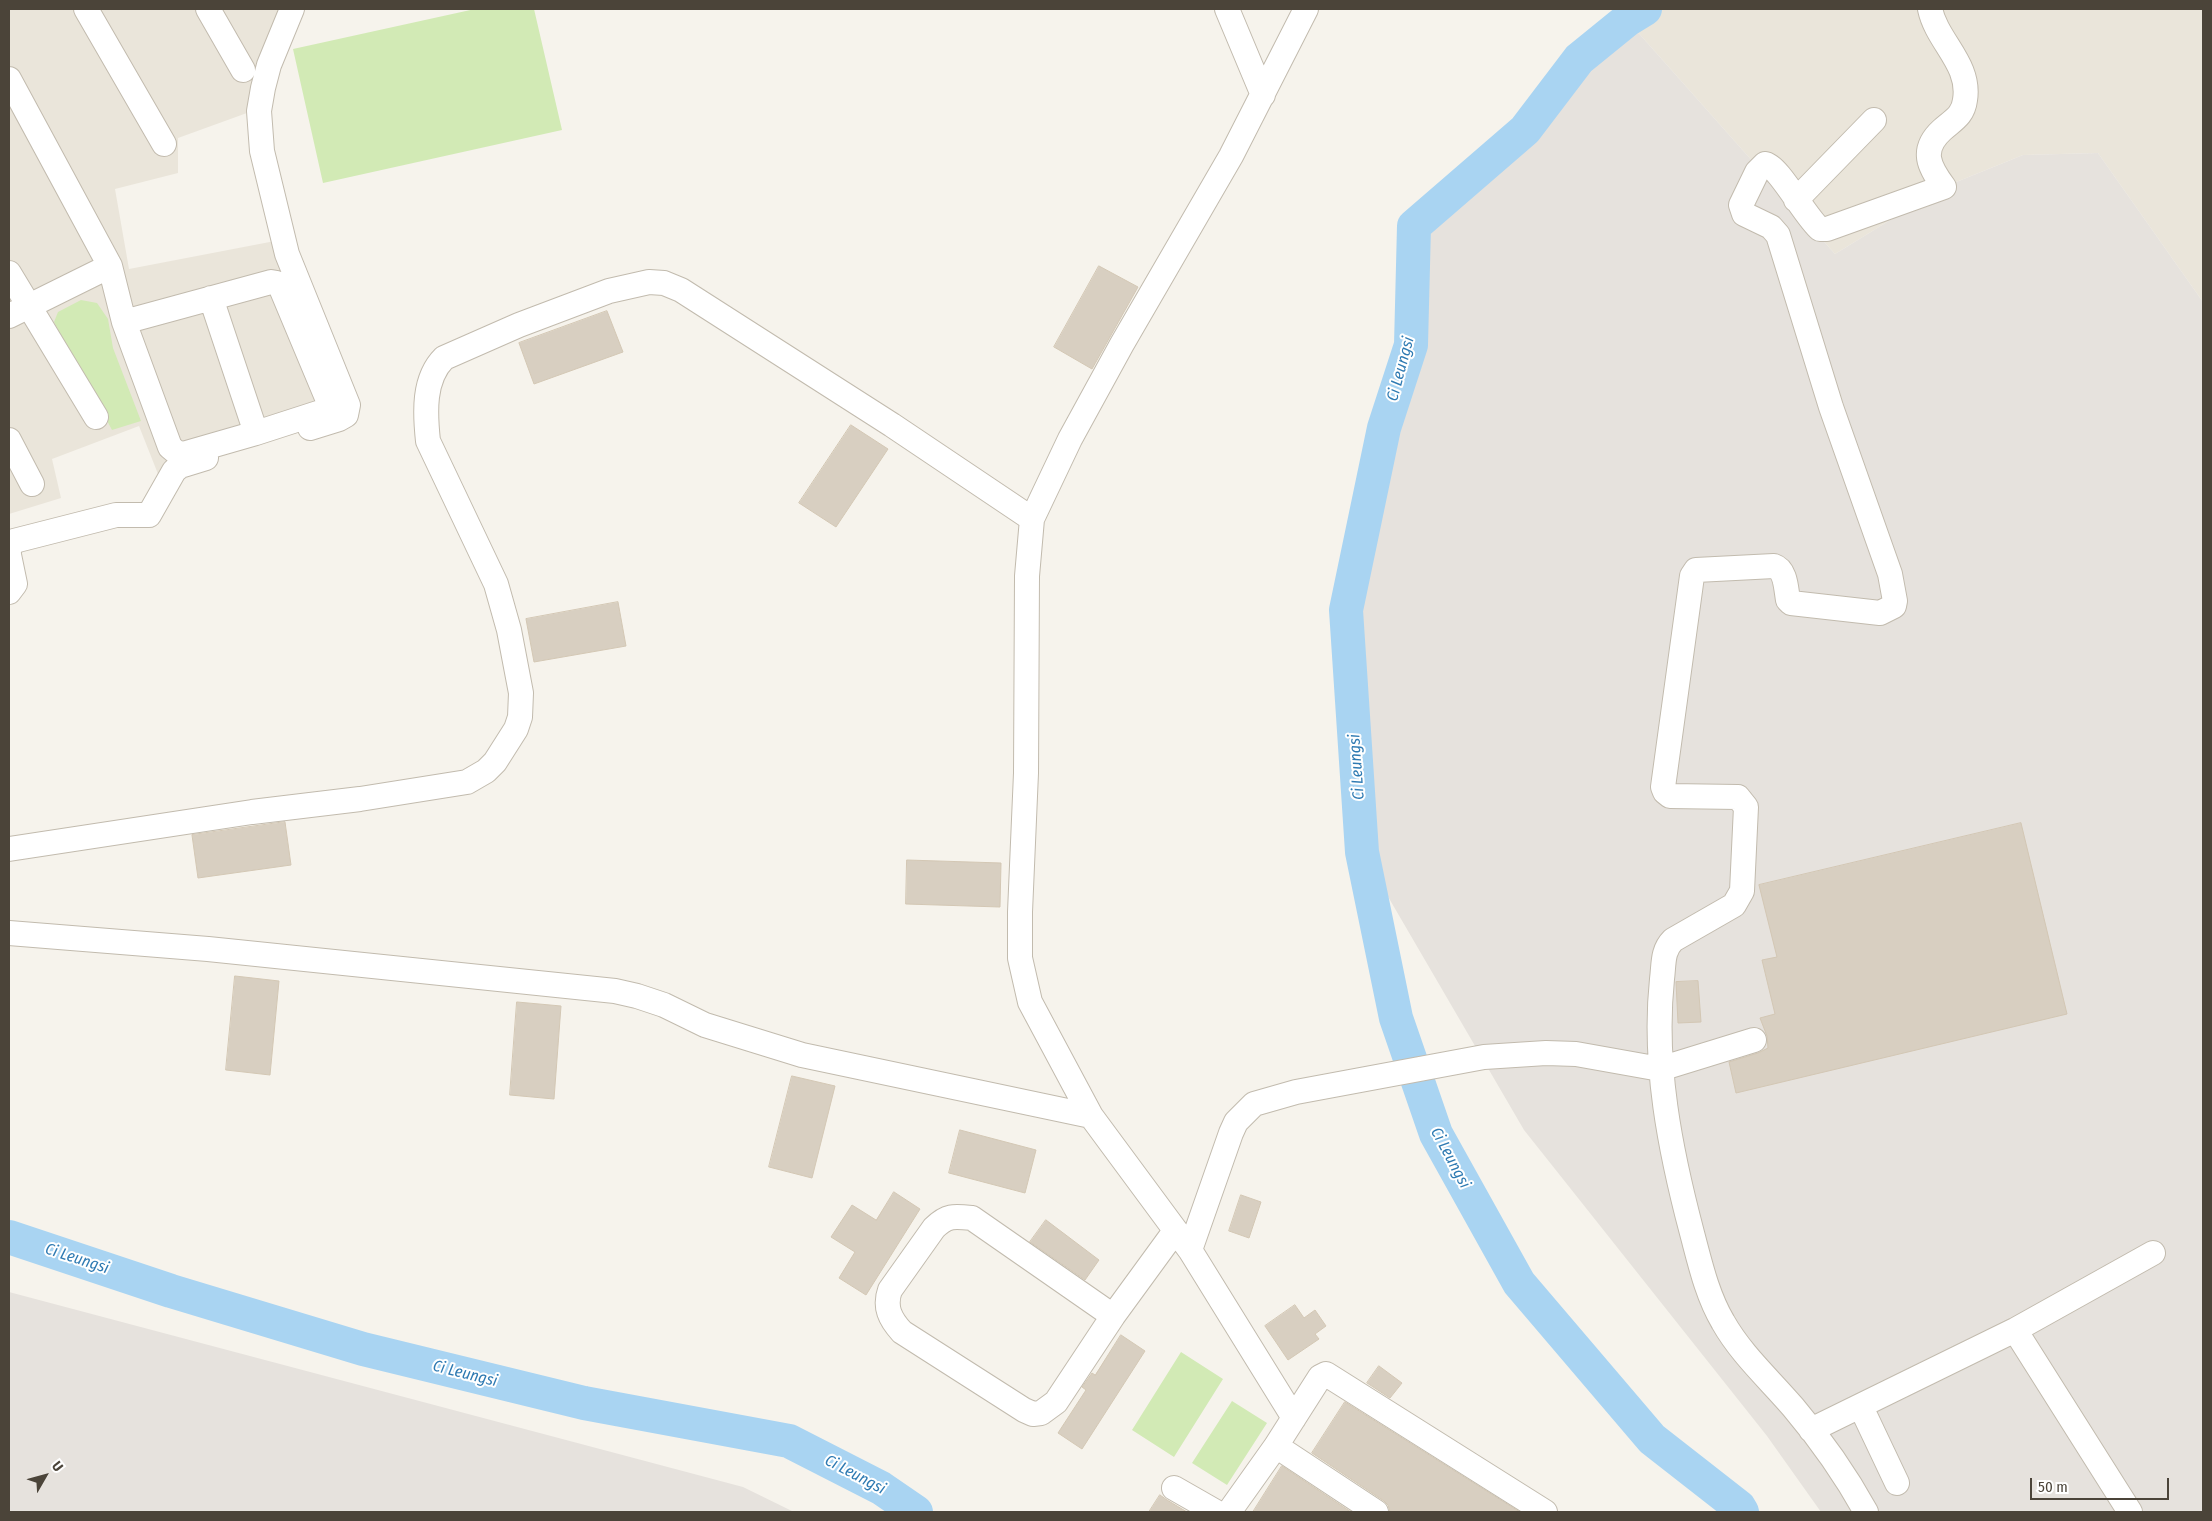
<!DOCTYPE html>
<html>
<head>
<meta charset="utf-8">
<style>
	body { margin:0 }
	#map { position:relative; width:2212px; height:1521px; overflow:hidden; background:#f6f3ec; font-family:"Fira Sans Condensed",sans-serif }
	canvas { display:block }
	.frame { position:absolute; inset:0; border:10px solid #4b4439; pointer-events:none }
	.north { position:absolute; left:20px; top:1451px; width:50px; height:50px; -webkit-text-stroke:4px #fff; paint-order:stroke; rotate:52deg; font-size:14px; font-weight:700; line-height:20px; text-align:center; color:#4b4439 }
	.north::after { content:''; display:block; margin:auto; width:18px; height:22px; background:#4b4439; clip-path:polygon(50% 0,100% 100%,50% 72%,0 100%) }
	.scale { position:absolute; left:2030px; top:1478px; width:139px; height:22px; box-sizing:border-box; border:2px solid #4b4439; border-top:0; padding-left:6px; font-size:15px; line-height:18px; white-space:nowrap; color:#4b4439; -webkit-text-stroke:4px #fff; paint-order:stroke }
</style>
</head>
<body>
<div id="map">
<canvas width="2212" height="1521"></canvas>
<div class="frame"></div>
<div class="north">U</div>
<div class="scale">50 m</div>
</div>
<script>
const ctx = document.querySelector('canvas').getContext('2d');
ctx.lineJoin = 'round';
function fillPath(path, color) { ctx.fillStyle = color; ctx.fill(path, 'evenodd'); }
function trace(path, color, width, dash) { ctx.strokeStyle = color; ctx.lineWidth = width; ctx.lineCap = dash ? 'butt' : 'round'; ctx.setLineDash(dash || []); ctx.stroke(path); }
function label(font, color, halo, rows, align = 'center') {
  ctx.font = font + ' "Fira Sans Condensed",sans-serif'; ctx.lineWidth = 4; ctx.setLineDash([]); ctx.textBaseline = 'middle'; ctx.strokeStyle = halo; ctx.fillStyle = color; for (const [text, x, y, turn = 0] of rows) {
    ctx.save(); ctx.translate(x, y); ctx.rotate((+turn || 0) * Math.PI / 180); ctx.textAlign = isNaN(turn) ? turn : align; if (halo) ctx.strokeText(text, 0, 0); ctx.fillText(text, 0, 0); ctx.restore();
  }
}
fillPath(new Path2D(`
	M9,9H286L258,109L178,138V173L115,189L129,269L275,241L345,417L158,474L139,426L52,459L61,498L9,514Z
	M1645,9H2203V302L2098,153L2023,155L1944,187L1835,254L1627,20Z`), '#eae5da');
fillPath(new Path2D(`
	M1627,20L1835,254L1944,187L2023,155L2098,153L2203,302V1512H1821L1767,1436L1524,1130L1362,852L1346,610L1375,473L1411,345L1414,226L1525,130L1579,59Z
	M9,1292L743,1487L794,1512H9Z`), '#e6e2dd');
fillPath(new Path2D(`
	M475,9H534L562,130L323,183L293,49Z
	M81,300L97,303L108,319L113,348L141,421L112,430L54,322L58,312Z
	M1181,1352L1223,1379L1174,1457L1132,1430Z
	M1232,1401L1267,1423L1227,1485L1192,1463Z`), '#d2eab5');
trace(new Path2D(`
	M1645,9L1627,20L1579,59L1525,130L1414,226L1411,345L1384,428L1346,610L1362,852L1396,1018L1436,1134L1519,1283L1652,1439L1739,1507L1742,1512
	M9,1237L171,1291L363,1349L584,1403L789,1441L881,1488L916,1512`), '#a9d4f2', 34);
const building = new Path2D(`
	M1099,266L1138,287L1092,369L1054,347Z
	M607,311L623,352L534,384L519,343Z
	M851,425L888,449L836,527L799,503Z
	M618,602L626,646L534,662L526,619Z
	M285,822L291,865L198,878L192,835Z
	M2021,823L2067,1014L1736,1093L1729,1062L1758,1053L1768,1048L1767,1036L1760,1018L1775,1014L1762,960L1777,957L1759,885Z
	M907,860L1001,863L1000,907L906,904Z
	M235,976L279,981L270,1075L226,1070Z
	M1698,981L1701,1022L1678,1023L1676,982Z
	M517,1002L561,1006L554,1099L510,1095Z
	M792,1076L835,1086L812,1178L769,1167Z
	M960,1130L1036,1150L1025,1193L949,1173Z
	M894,1192L920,1209L866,1295L839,1278L855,1252L831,1237L852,1205L876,1220Z
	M1241,1195L1261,1202L1249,1238L1229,1231Z
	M1046,1220L1099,1260L1085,1280L1030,1242Z
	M1295,1305L1304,1318L1315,1310L1326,1326L1315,1334L1319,1339L1288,1360L1265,1326Z
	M1121,1335L1145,1351L1082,1449L1058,1433L1086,1390L1082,1387L1092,1373L1095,1375Z
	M1379,1366L1402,1383L1390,1398L1367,1383Z
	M1345,1402L1520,1512H1390L1388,1505L1384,1501L1312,1453Z
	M1282,1466L1351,1512H1253Z
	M1160,1495L1167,1500L1187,1512H1149Z`);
fillPath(building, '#d8cfc1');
trace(building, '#d3c7b4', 1);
const minor = new Path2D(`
	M86,9L164,144
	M208,9L243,70
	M292,9L269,65L263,88L259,111L262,151L287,254L348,405L346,415L339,419L310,428
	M1227,9L1263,95
	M9,79L110,266L124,322L170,447L176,452L183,454L256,433L324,411L330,405L281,288L277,283L271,282L124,322
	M1796,200L1874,120
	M9,273L96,417
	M211,298L256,433
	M9,316L110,266
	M9,440L32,484
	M9,549L14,541L116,515H149L174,471L180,466L206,458
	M9,555L15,584L9,592
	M9,849L252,812L360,799L467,782L486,771L495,762L516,729L520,717L521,693L509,630L496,584L428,441C425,413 423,379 444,358L519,325L609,291L649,282L664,283L681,290L892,425L1032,519
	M9,933L208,949L615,991L637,996L664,1005L705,1025L802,1055L1091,1116
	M1190,1250L1091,1116L1030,1002L1020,958V912L1026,773L1027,576L1032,519L1070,439L1122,344L1231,156L1306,9
	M1113,1316L972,1218C954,1216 947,1215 934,1228L890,1290C884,1307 890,1319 902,1332L1024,1410L1033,1414L1041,1413L1056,1402L1113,1316L1175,1231
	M2015,1330L2130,1512
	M1861,1407L1897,1483
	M1294,1418L1190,1250L1231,1133L1236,1122L1254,1104L1296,1092L1484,1057L1546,1053L1576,1054L1660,1069L1754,1040
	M1811,1430L2015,1330L2153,1253
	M1276,1446L1376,1512
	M1174,1488L1216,1512
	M1229,1512L1276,1446L1320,1377L1326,1374L1545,1512
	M1866,1512C1845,1474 1821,1440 1793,1407C1769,1379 1741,1354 1723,1322C1707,1295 1700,1263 1692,1233C1670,1150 1653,1064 1662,979C1664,964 1662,951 1673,940L1734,905L1742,891L1746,807L1738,797L1670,796L1665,792L1663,787L1692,576L1696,570L1774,566C1786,570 1786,589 1788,600L1791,603L1880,613L1894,606L1895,601L1890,574L1831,407L1778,235L1771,227L1744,214L1741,205L1757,172L1765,164C1778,165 1806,218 1820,229H1827L1944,187C1929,167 1920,150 1942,130C1953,120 1963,116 1965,100C1971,64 1937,42 1930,9`);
trace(minor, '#c2bbae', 26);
trace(minor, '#fff', 24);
label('italic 16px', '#2e7ab2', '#fff', [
	["Ci Leungsi",1401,369,-75],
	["Ci Leungsi",1357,767,-94],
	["Ci Leungsi",1450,1158,62],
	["Ci Leungsi",77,1259,18],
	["Ci Leungsi",465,1374,14],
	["Ci Leungsi",855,1475,28]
]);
</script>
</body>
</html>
